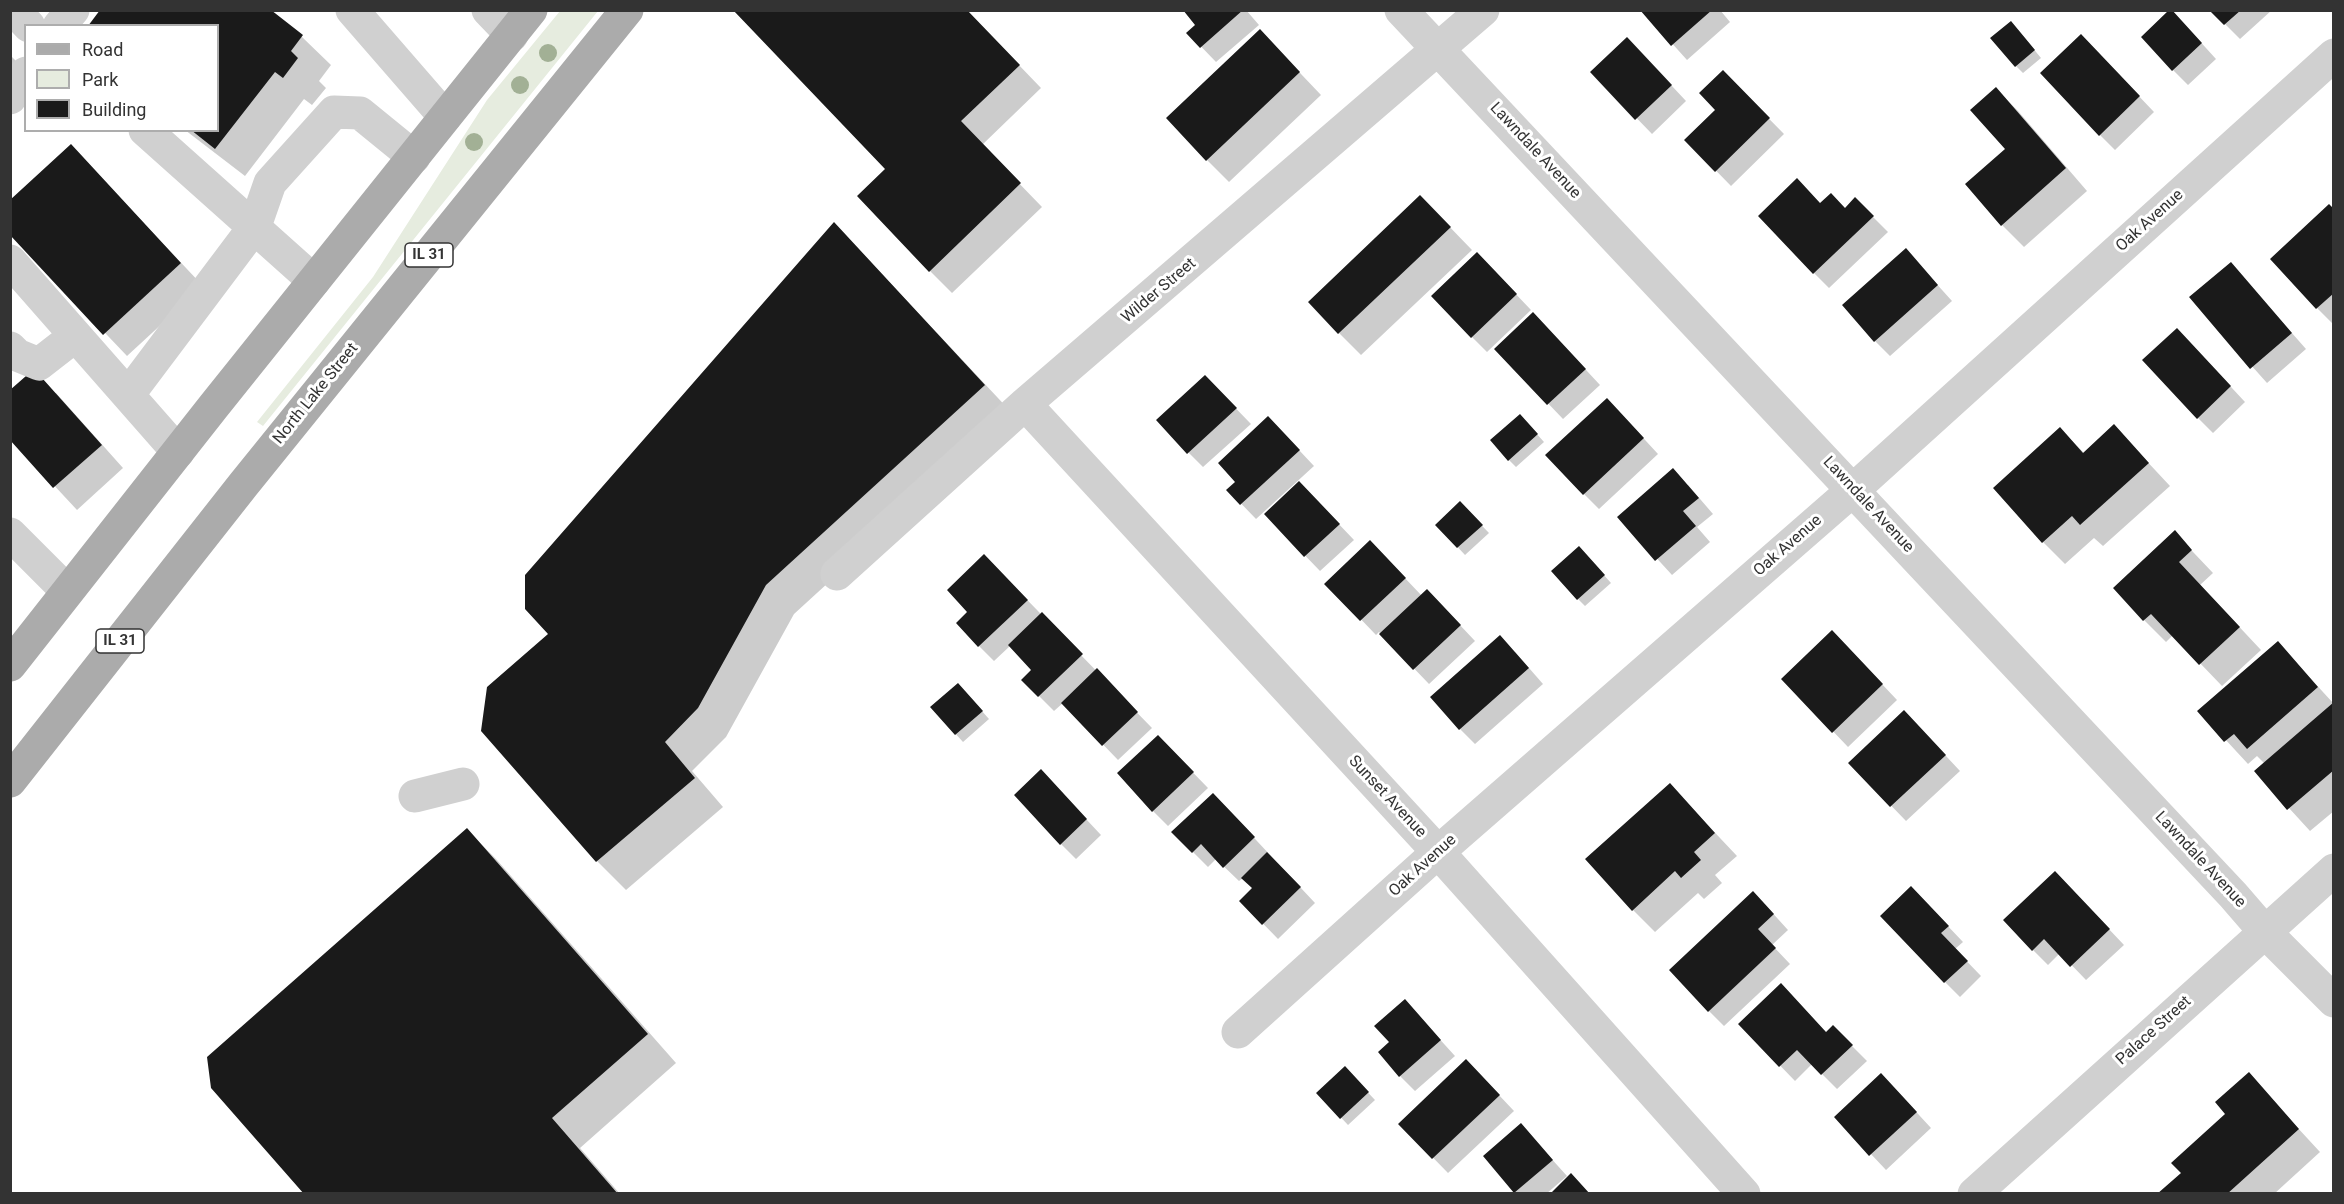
<!DOCTYPE html>
<html>
<head>
<meta charset="utf-8">
<style>
	body { margin:0 }
	#map { position:relative; width:2344px; height:1204px; overflow:hidden; background:#fff; font-family:Roboto,sans-serif }
	canvas { display:block }
	.frame { position:absolute; inset:0; border:12px solid #333; pointer-events:none }
	.legend { position:absolute; left:24px; top:24px; width:195px; height:108px; box-sizing:border-box; background:#fff; border:2px solid #adadad; margin:0; padding:8px 10px; list-style:none; font-size:18px; color:#333 }
	.legend li { display:flex; align-items:center; gap:12px; height:30px }
	.legend b { width:30px; border:2px solid #adadad }
</style>
</head>
<body>
<div id="map">
<canvas width="2344" height="1204"></canvas>
<div class="frame"></div>
<ul class="legend">
<li><b style="height:8px;background:#ababab"></b>Road</li>
<li><b style="height:16px;background:#e6ecdf"></b>Park</li>
<li><b style="height:16px;background:#1a1a1a"></b>Building</li>
</ul>
</div>
<script>
const ctx = document.querySelector('canvas').getContext('2d');
ctx.lineJoin = 'round';
function fillPath(path, color) { ctx.fillStyle = color; ctx.fill(path, 'evenodd'); }
function trace(path, color, width, dash) { ctx.strokeStyle = color; ctx.lineWidth = width; ctx.lineCap = dash ? 'butt' : 'round'; ctx.setLineDash(dash || []); ctx.stroke(path); }
function label(font, color, halo, rows, align = 'center') {
  ctx.font = font + ' Roboto,sans-serif'; ctx.lineWidth = 6; ctx.setLineDash([]); ctx.textBaseline = 'middle'; ctx.strokeStyle = halo; ctx.fillStyle = color; for (const [text, x, y, turn = 0] of rows) {
    ctx.save(); ctx.translate(x, y); ctx.rotate((+turn || 0) * Math.PI / 180); ctx.textAlign = isNaN(turn) ? turn : align; if (halo) ctx.strokeText(text, 0, 0); ctx.fillText(text, 0, 0); ctx.restore();
  }
}
fillPath(new Path2D(`
	M560,11H598L263,426L257,422L373,277L487,100Z`), '#e6ecdf');
fillPath(new Path2D(`
	M269,10L302,37L331,65L319,81L326,88L312,105L304,99L245,176L185,130H218V26Z
	M966,10L1041,88L982,145L1042,207L952,293L930,271Z
	M1185,10H1246L1259,25L1216,62L1188,33L1197,25Z
	M1642,10H1720L1730,22L1687,60Z
	M2211,10H2272L2240,39Z
	M2186,26L2216,59L2188,85L2173,70Z
	M2018,30L2041,58L2023,73L2016,66Z
	M2096,51L2154,112L2115,150L2100,135Z
	M1282,54L1321,95L1229,182L1207,160Z
	M1642,54L1686,101L1652,134L1592,72Z
	M10,55L26,71L10,89Z
	M1723,72L1784,134L1731,186L1686,140L1717,110Z
	M1996,89L2018,111L2087,191L2024,247L2002,225L2007,149Z
	M71,146L203,286L127,356L10,233Z
	M1855,199L1888,232L1829,288L1814,273L1820,204L1845,209Z
	M2334,211V321L2332,323L2317,308Z
	M1443,220L1472,250L1361,355L1339,333Z
	M1906,250L1952,301L1890,356L1875,341Z
	M862,253L1013,414L794,614L726,737L692,771L723,807L626,890L597,861L482,731L550,634Z
	M2231,264L2306,349L2267,383L2191,298Z
	M1492,269L1531,310L1487,352L1472,337Z
	M1548,329L1600,385L1563,419L1496,349Z
	M2192,345L2245,402L2213,433L2198,418Z
	M1220,392L1251,424L1203,467L1188,452Z
	M56,393L123,468L77,510L10,438Z
	M1622,415L1658,454L1599,509L1584,494Z
	M1527,423L1544,442L1516,467L1509,460Z
	M2114,426L2170,486L2103,546L2094,538L2065,564L2043,542L2060,429L2084,453Z
	M1283,433L1314,466L1256,519L1228,490Z
	M1688,485L1713,514L1697,527L1710,542L1672,575L1619,517Z
	M1314,498L1354,540L1320,571L1266,515Z
	M1460,503L1489,533L1465,555L1437,525Z
	M2175,533L2213,573L2200,585L2261,650L2222,686L2173,635L2166,642L2144,620Z
	M1586,555L1611,583L1585,606L1578,599Z
	M1385,557L1422,596L1442,606L1475,641L1429,684L1379,632L1376,635L1327,584Z
	M999,571L1152,728L1118,760L1063,703L1054,711L1023,680L1033,670L1010,646L994,661L979,646L969,612Z
	M2278,643L2334,704V811L2310,831L2256,772L2265,764L2257,756L2248,764L2199,711Z
	M1847,647L1897,700L1848,747L1783,679Z
	M1515,652L1543,684L1475,744L1460,729Z
	M965,692L989,719L963,742L932,708Z
	M1919,727L1960,771L1906,821L1850,763Z
	M1173,752L1208,788L1168,826L1153,811Z
	M1670,785L1737,856L1715,875L1722,883L1704,899L1698,893L1655,932L1633,910Z
	M1056,787L1101,835L1076,859L1061,844Z
	M1228,810L1315,903L1278,939L1241,901L1254,889L1243,878L1239,881L1216,859L1208,867L1193,852Z
	M467,830L496,859L676,1063L580,1148L620,1194H306Z
	M2070,888L2124,945L2086,980L2060,953L2048,965L2033,950Z
	M1926,903L1963,942L1955,949L1981,976L1960,997L1945,982Z
	M1768,908L1788,930L1772,945L1790,964L1724,1026L1709,1011Z
	M1405,1001L1455,1056L1415,1091L1400,1076Z
	M1740,1024L1827,1033L1848,1042L1867,1061L1837,1089L1812,1064L1795,1081Z
	M1345,1068L1375,1100L1348,1125L1318,1093Z
	M2248,1074L2320,1152L2274,1194H2159L2183,1173L2228,1115Z
	M1481,1076L1514,1111L1448,1173L1400,1124Z
	M1896,1090L1931,1128L1886,1170L1836,1117Z
	M1521,1125L1567,1176L1546,1194H1517L1485,1156Z`), '#0003');
fillPath(new Path2D(`
	M100,10H271L303,35L291,51L298,58L283,78L275,72L215,149L191,130H218V26H88Z
	M733,10H967L1020,65L961,121L1021,183L929,272L857,196L885,169Z
	M1183,10H1243L1200,48L1186,33L1195,25Z
	M1640,10H1712L1671,46Z
	M2169,10H2172L2202,43L2172,71L2141,37Z
	M2209,10H2241L2224,25Z
	M2011,21L2035,50L2015,67L1990,38Z
	M1260,29L1300,72L1206,161L1166,118Z
	M2081,34L2140,96L2099,136L2040,73Z
	M1627,37L1672,85L1635,120L1590,72Z
	M1723,70L1770,118L1715,172L1684,140L1715,110L1699,93Z
	M1996,87L2066,168L2001,226L1965,184L2005,149L1970,110Z
	M71,144L181,263L103,335L10,235V200Z
	M1797,178L1820,203L1831,193L1845,208L1855,197L1874,216L1813,274L1758,216Z
	M1420,195L1451,227L1338,334L1308,302Z
	M2329,204L2334,209V293L2316,309L2270,259Z
	M834,222L985,385L766,585L698,708L665,742L695,778L596,862L481,731L487,687L548,634L525,609V575Z
	M1906,248L1938,285L1874,342L1842,305Z
	M1477,252L1517,294L1471,338L1431,296Z
	M2231,262L2292,333L2250,369L2189,297Z
	M1533,312L1586,369L1547,405L1494,349Z
	M2177,328L2231,386L2197,419L2142,360Z
	M34,369L102,445L53,488L10,440V390Z
	M1205,375L1237,408L1187,454L1156,420Z
	M1607,398L1644,438L1583,495L1545,455Z
	M1520,414L1538,434L1508,461L1490,440Z
	M1268,416L1300,450L1240,505L1226,490L1235,482L1218,463Z
	M2114,424L2149,463L2080,525L2072,516L2042,543L1993,488L2060,427L2083,453Z
	M1673,468L1699,498L1683,511L1696,526L1655,561L1617,517Z
	M1299,481L1340,524L1304,557L1264,514Z
	M1460,501L1483,525L1457,548L1435,525Z
	M2175,530L2192,550L2179,562L2240,627L2199,665L2151,614L2143,621L2113,588Z
	M1370,540L1406,578L1360,621L1324,584Z
	M1579,546L1605,575L1577,600L1551,571Z
	M984,554L1028,600L978,647L956,623L967,612L947,590Z
	M1427,589L1461,625L1413,670L1379,634Z
	M1042,612L1083,654L1038,697L1021,680L1031,670L1008,645Z
	M1832,630L1883,684L1832,733L1781,679Z
	M1500,635L1529,668L1459,730L1430,697Z
	M2278,641L2318,687L2247,749L2234,734L2224,742L2197,711Z
	M1097,668L1138,712L1102,746L1061,703Z
	M958,683L983,711L955,735L930,707Z
	M2334,702V770L2287,810L2254,771Z
	M1904,710L1946,755L1890,807L1848,763Z
	M1158,735L1194,772L1152,812L1117,773Z
	M1041,769L1087,819L1060,845L1014,795Z
	M1670,783L1715,833L1694,852L1701,860L1681,878L1675,871L1632,911L1585,859Z
	M1213,793L1255,837L1223,868L1201,844L1192,853L1171,832Z
	M467,828L648,1034L552,1118L618,1194H304L211,1088L207,1057Z
	M1267,852L1301,887L1262,925L1239,901L1252,888L1241,878Z
	M2055,871L2110,929L2070,967L2044,939L2032,951L2003,920Z
	M1911,886L1949,926L1941,933L1968,961L1944,983L1880,916Z
	M1753,891L1774,914L1758,929L1776,948L1708,1012L1669,970Z
	M1781,983L1826,1032L1833,1025L1853,1045L1821,1075L1797,1050L1779,1067L1738,1024Z
	M1405,999L1441,1040L1399,1077L1378,1052L1389,1042L1374,1026Z
	M1466,1059L1500,1095L1432,1159L1398,1124Z
	M1345,1066L1369,1092L1340,1119L1316,1093Z
	M2249,1072L2299,1129L2227,1194H2157L2181,1173L2171,1163L2225,1114L2215,1102Z
	M1881,1073L1917,1112L1869,1156L1834,1117Z
	M1521,1123L1553,1160L1514,1193L1483,1156Z
	M1571,1173L1590,1194H1550Z`), '#1a1a1a');
trace(new Path2D(`
	M14,10L29,26
	M352,10L445,117
	M488,10L512,35
	M1401,10L2233,895L2265,932L2334,1001
	M59,26L73,10
	M10,98L26,73
	M145,130L314,281
	M10,261L178,452
	M10,348L17,355L39,364L75,336
	M128,395L255,226L270,183L334,112L360,113L414,157
	M1025,404L1438,852L1744,1194
	M10,534L67,591
	M837,574L1025,404L1483,10
	M415,796L463,784
	M1238,1032L1438,852L1853,490L2334,55
	M1974,1194L2334,870`), '#d0d0d0', 33);
trace(new Path2D(`
	M10,665L213,407L531,10
	M10,781L243,485L627,10`), '#ababab', 33);
ctx.fillStyle = '#a2b095';
for (const [x, y] of [
	[548,53],
	[520,85],
	[474,142]
]) { ctx.beginPath(); ctx.arc(x, y, 9, 0, 2 * Math.PI); ctx.fill(); }
for (const [x, y, w] of [
	[429,255,48],
	[120,641,48]
]) { const box = new Path2D(); box.roundRect(x - w / 2, y - 12, w, 24, 4.5); ctx.fillStyle = '#fff'; ctx.fill(box); trace(box, '#333', 1.5); }
label('bold 15px', '#333', null, [
	["IL 31",429,255],
	["IL 31",120,641]
]);
label('16px', '#333', '#fff', [
	["Lawndale Avenue",1535,151,47],
	["Oak Avenue",2150,221,-42],
	["Wilder Street",1159,291,-40],
	["North Lake Street",316,394,-51],
	["Lawndale Avenue",1868,505,47],
	["Oak Avenue",1788,546,-41],
	["Sunset Avenue",1387,797,47],
	["Lawndale Avenue",2200,860,47],
	["Oak Avenue",1423,866,-42],
	["Palace Street",2154,1031,-42]
]);
</script>
</body>
</html>
